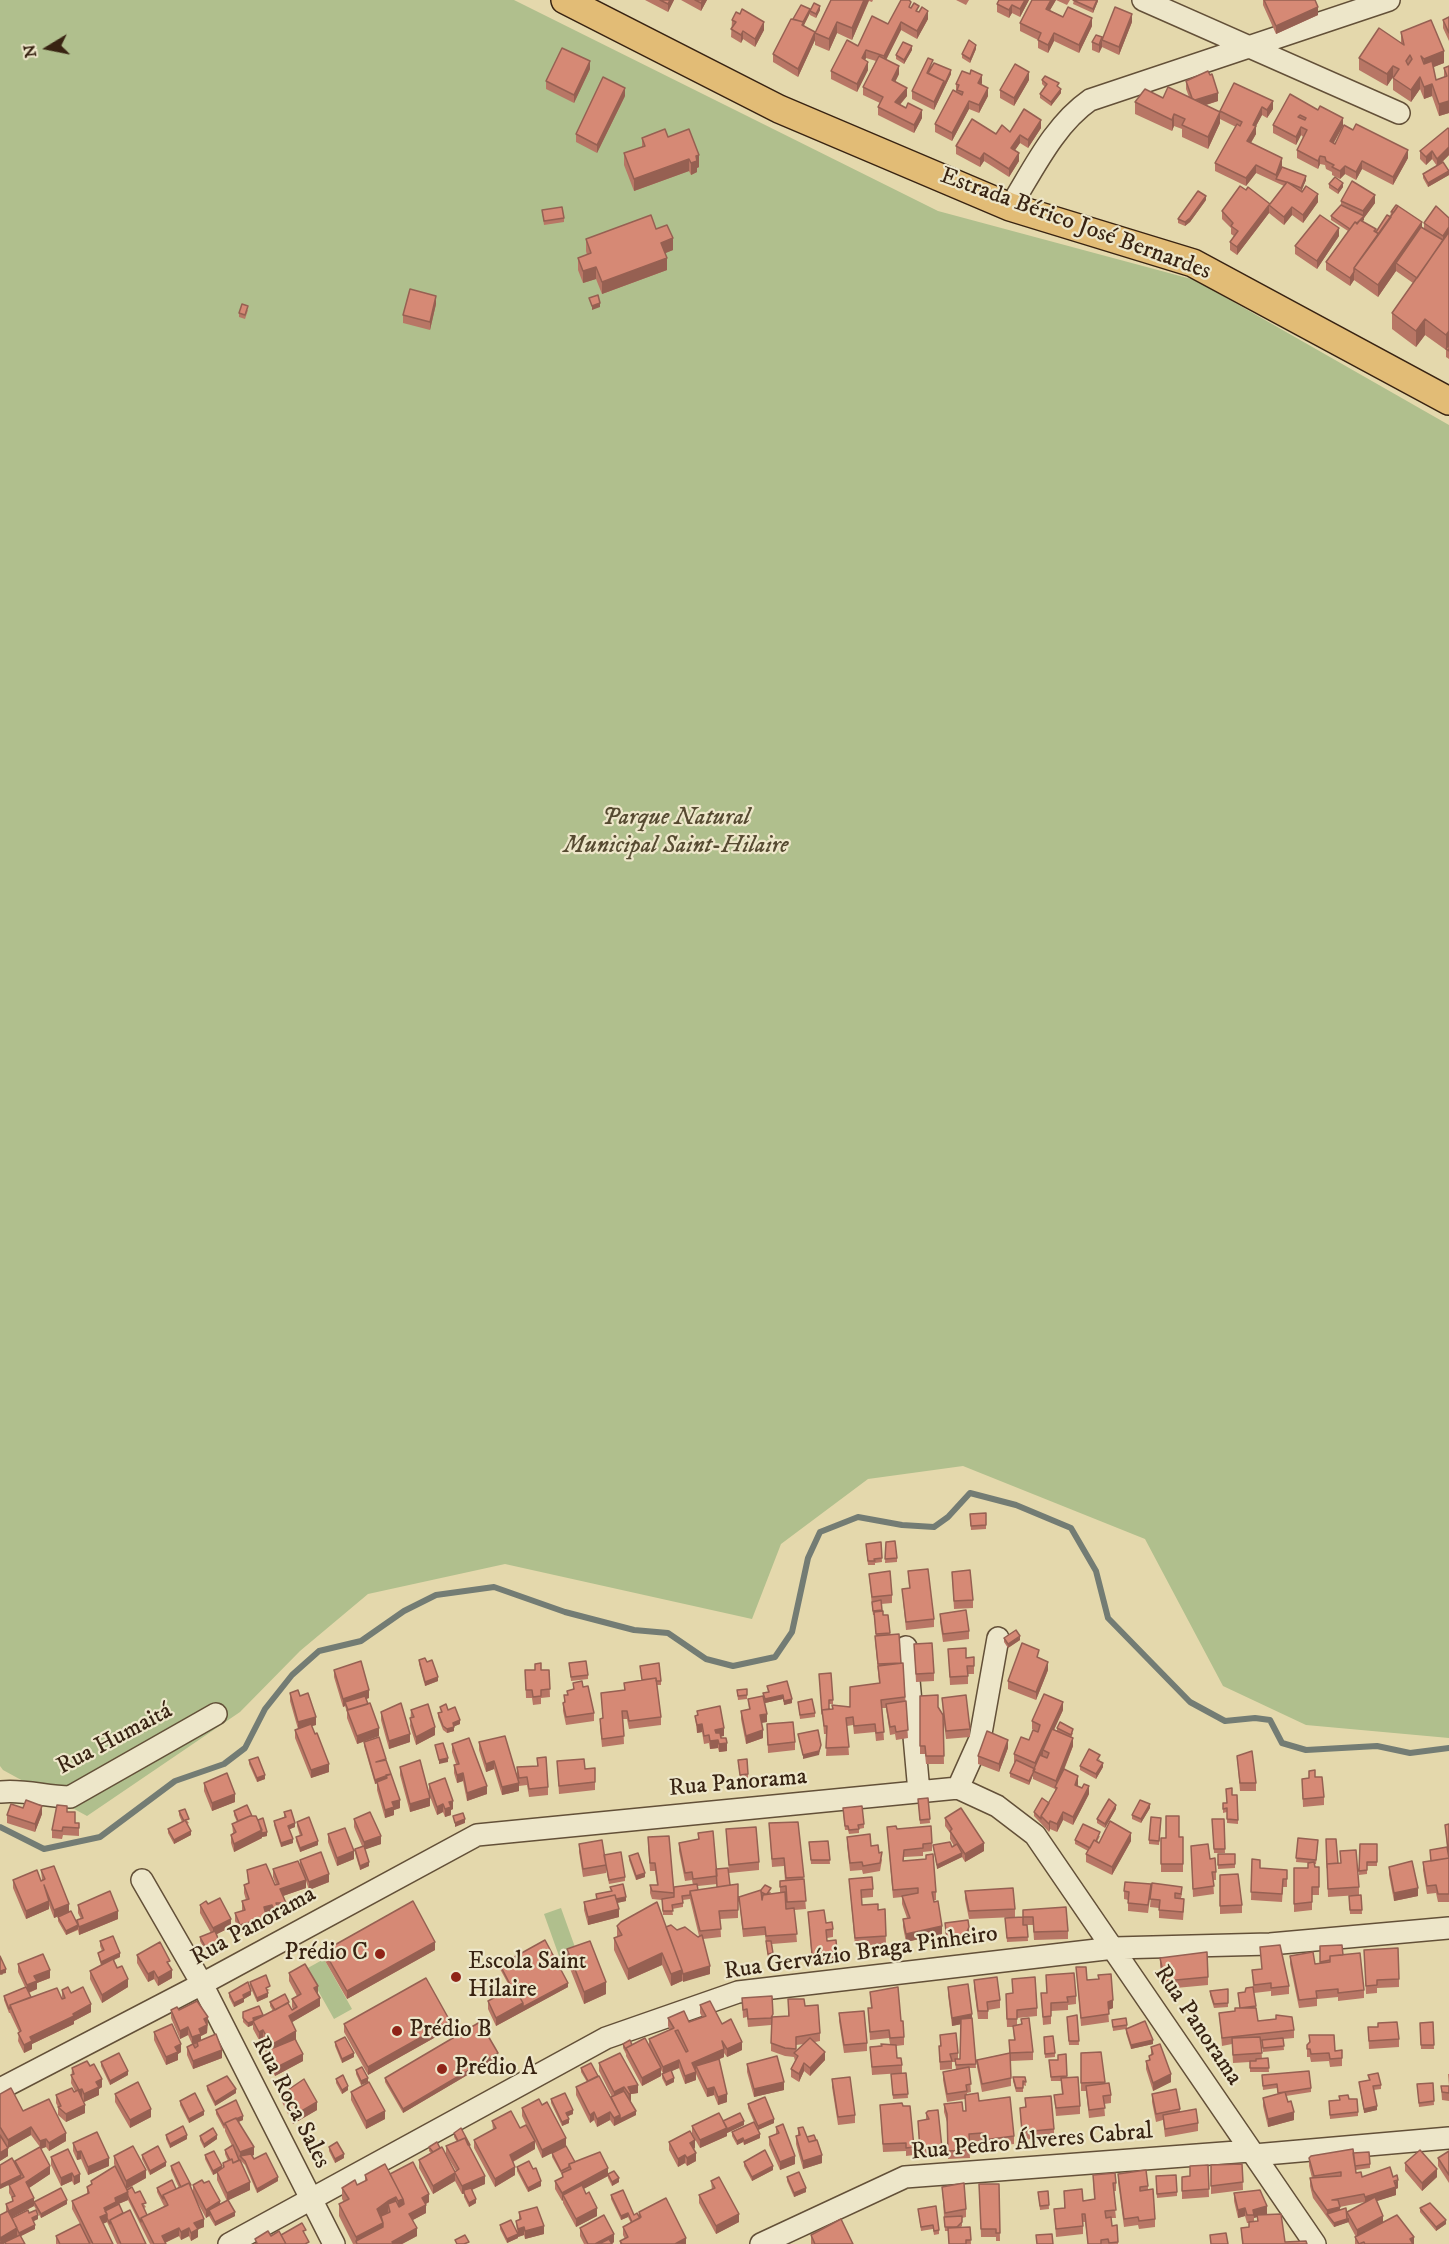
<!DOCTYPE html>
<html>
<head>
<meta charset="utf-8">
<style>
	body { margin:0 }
	#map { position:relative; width:1449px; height:2244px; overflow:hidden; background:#e4d8ac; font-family:"IM FELL DW Pica",serif }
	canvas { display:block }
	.north { position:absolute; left:18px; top:18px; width:60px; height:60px; -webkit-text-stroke:4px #ede6c9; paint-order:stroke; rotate:260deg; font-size:16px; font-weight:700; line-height:24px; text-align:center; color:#382312 }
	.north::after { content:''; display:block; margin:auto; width:21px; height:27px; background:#382312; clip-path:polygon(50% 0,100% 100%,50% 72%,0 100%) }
</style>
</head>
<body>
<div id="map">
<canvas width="1449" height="2244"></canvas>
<div class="north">N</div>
</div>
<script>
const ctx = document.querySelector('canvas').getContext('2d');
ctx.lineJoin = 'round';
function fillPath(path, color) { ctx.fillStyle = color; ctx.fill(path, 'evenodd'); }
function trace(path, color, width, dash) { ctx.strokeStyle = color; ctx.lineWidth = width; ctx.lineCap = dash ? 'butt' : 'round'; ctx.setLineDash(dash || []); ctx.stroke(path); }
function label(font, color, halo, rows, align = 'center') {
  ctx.font = font + ' "IM FELL DW Pica",serif'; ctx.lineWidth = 4.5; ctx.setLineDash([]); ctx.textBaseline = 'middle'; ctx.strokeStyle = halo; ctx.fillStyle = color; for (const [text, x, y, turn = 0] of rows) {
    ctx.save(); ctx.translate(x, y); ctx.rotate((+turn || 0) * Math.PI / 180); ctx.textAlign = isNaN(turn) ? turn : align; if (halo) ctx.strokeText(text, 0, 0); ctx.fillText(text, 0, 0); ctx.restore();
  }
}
fillPath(new Path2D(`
	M0,0H514L938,211L1195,280L1449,425V1738L1306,1725L1223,1686L1145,1539L963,1466L868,1479L781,1544L752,1619L505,1564L368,1594L300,1651L240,1712L87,1816L3,1770L0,1766Z
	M561,1908L576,1950L559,1956L544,1914Z
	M324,1959L352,2009L334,2019L306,1969Z`), '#b0bf8d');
trace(new Path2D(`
	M0,1827L44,1849L100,1837L175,1781L224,1764L245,1748L265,1709L292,1675L319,1651L361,1641L404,1611L436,1595L494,1587L565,1612L634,1630L668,1633L706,1659L733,1666L775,1657L792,1632L808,1558L820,1532L858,1517L902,1525L934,1527L948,1517L970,1493L1016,1505L1071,1528L1096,1571L1108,1618L1190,1702L1225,1721L1255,1718L1270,1720L1282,1743L1306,1750L1377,1746L1410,1753L1449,1748`), '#737c74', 6);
const minor = new Path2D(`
	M1143,0L1399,113
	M1010,207C1033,170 1054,125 1090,100L1389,0
	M906,1647L919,1792
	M958,1788L980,1739L998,1638
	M0,1792C24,1789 46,1797 70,1797L216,1714
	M142,1880L202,1984L334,2244
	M0,2089L202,1984L477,1835L958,1788L997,1806L1035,1835L1315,2244
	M1254,2155L1449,2138
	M229,2244L606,2038L738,1992L1114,1948L1270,1944L1449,1928
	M761,2244L905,2177L1250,2151`);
const major = new Path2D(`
	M565,0L779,109L1010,207L1193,263L1449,401`);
trace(minor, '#635038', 24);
trace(major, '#382312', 30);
trace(minor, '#ede6c9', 21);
trace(major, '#e2bc76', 27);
fillPath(new Path2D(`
	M645,0H674L668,12Z
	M681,0H707L701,11Z
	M831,0H873L872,2L869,1L852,40L837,33L829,51L815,45V33Z
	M956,0H969L966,5Z
	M999,0H1029L1020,17L1012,13L1009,18L997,12V4Z
	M1032,0H1070L1067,5L1056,0L1050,10L1063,17L1092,26L1079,53L1054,41L1048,53L1038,48V40L1020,31V23Z
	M1074,0H1098V1L1093,13L1073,4Z
	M1263,0H1315L1318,15L1276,34L1263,5Z
	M911,7L928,19L917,39L901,30L886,60L899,74L895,82L907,96L900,105L922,118L914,133L878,115V107L880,103L863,95V87L876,61L866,58L865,60L868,70L857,92L831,79V71L858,46Z
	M810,9L820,10L816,18L810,15V13L804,25L815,40L798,77L773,62V54L793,19Z
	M740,14L764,30L755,47L743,39L741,43L731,37L732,20Z
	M1449,17V41L1443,28V20Z
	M1132,22L1119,55L1102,47L1099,53L1092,50V42Z
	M1401,32L1444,63L1433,67L1436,80L1444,77V68L1449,66V113L1439,116L1432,96L1424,99L1420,89L1411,102L1393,90V77L1387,86L1359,70V58L1401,43Z
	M976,49L970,63L962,58V54Z
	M912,50L904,64L896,59V55Z
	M933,64L951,74L934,110L912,99V91Z
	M590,69L574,103L546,89V81Z
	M1029,80L1014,106L1000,98V90Z
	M1042,80L1059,88L1061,93L1051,106L1040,98V94L1045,87L1042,84Z
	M1186,81L1218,101L1206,105L1220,123L1208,149L1182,137V129L1174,126L1172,131L1135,114V102L1163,98L1189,97L1186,89Z
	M982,83L981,85L988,96L979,113L969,109L952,141L935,132V124L956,92V84Z
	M1234,83L1273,109L1267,118L1262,115L1256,126V134L1251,143L1282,166V167L1306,180L1301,192L1318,202L1303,223L1292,215L1284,225L1269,213L1237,255L1230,250V242L1234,236L1231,234V228L1222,219V211L1246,190L1270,204L1284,186L1256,173L1246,186L1215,171V163L1236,127L1220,119V111Z
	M1290,94L1343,126L1334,143L1408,158L1393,185L1362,169L1356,180L1345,174L1340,179L1332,175V172L1326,169L1325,165L1320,164L1318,169L1297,158V150L1303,137L1301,135L1296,145L1273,133V125Z
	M625,96L597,153L576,142V134Z
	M1041,128L1028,148L1020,143L1015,150L1019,161L1009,177L984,161L980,167L956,154V146L996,134Z
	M1449,129V155L1440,164L1449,175L1428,187L1423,178V174L1437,166L1432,159L1426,165L1420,159V151Z
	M668,137L699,167L697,168V172L691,175L689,171L634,191L624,165V153L642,147V138Z
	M1329,184L1343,187L1338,194L1329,188Z
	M1206,200L1190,222L1185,226L1178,223V219Z
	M1341,201L1375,203L1364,218L1362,222L1376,229V232L1390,217L1391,212L1424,229V223L1449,218V359L1446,357V350L1425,335L1416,347L1392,329V313L1413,283L1396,271L1378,297L1354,280L1350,286L1326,270V262L1348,231L1331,220V216L1341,205Z
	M542,210L564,218V222L544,225Z
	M656,229L673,250L665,253L667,270L602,294L596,279L583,283L578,270V258L587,255L586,251V239Z
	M1339,236L1317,269L1295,254V246Z
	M436,304L430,330L403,323V315Z
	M248,310L245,319L239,317V313Z
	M986,1513V1529L971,1530L970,1514Z
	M881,1542L882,1562L875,1563V1565H868L866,1548Z
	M886,1542L897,1558V1562L885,1563Z
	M908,1571L934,1619V1627L906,1630L902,1589L909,1588Z
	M952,1572L973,1600V1608L954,1609Z
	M869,1574L892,1595V1603L881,1604L883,1615H888L890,1635L901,1663H903L908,1738L896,1740L895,1734L890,1735L886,1708H882L884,1740L876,1741L875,1732L854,1734L853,1725L847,1726L849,1755L826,1756L827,1734H824L819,1674L833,1700V1704H829V1709L850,1707L879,1683L875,1640L876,1636L874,1615H873L872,1606Z
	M940,1614L969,1631V1639L943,1642L940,1622Z
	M1004,1638L1020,1640L1008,1648L1004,1642Z
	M914,1644L934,1673V1681L916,1682Z
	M948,1649L966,1658L974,1657V1674H968V1684L950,1685Z
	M419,1660L438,1681L425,1686L419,1664Z
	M569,1663L588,1675V1679L571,1681Z
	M640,1666L661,1681V1685H657L661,1717V1725L629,1729L627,1719H623L624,1744L602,1747L600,1727V1719L603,1718L601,1693L624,1690V1683L642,1680Z
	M334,1670L369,1698L366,1699L379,1736L357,1744L347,1718V1712L345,1706L343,1707L334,1677Z
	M525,1670H549L550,1697L541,1698V1704L533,1705L532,1698H526Z
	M1048,1670L1036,1700L1008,1689V1681Z
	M573,1683L583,1687L594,1713V1721L566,1725L563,1711V1703L564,1702V1695H567V1691L573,1689Z
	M767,1686L792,1703L784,1705L783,1699L765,1703L767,1722L761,1723L763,1738L746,1744L741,1719V1711L749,1709L748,1699L763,1697V1693L768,1692Z
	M747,1689V1699L738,1700L737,1690Z
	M290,1693L300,1696L316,1725L311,1726L329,1772L311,1778L295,1738V1730L298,1729L290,1701Z
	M920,1696L938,1707L943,1715L942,1698L970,1729V1737L946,1739L943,1716L944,1764H926L925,1754H920Z
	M798,1702L815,1713V1717L800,1719Z
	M440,1707L448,1710L460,1724L454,1726V1731L447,1733L443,1730L438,1717V1713L441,1712Z
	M411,1710L435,1735L416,1745L410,1726Z
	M1063,1710L1054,1730L1057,1731V1728L1073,1733L1071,1738L1073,1746L1064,1770L1078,1784V1786L1089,1794L1073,1825L1063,1820L1057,1832L1050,1829L1049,1832L1034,1816V1812L1049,1803L1055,1792V1789L1033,1779V1775L1029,1785L1010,1777V1773L1015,1762H1014V1754L1037,1731L1032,1729V1721Z
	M697,1711L724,1736H721L727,1751L719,1752L718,1748L710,1749L709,1743L704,1744L702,1732L697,1733L695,1716H697Z
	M381,1712L410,1742L389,1749L381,1720Z
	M767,1724L795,1742V1750L768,1753Z
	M364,1742L386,1760L400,1808L394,1810V1815L385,1818L377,1790V1783L375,1784L364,1746Z
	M479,1742L519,1791L502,1795L494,1769L486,1772L479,1750Z
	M452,1744L487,1794L467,1801L463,1781L457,1783L454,1773V1765L456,1764L452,1752Z
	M1008,1748L999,1772L978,1764V1756Z
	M1237,1756L1256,1783V1791H1240Z
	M537,1758L548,1787V1795L529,1797L527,1785L519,1786L517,1775V1767L537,1766Z
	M1100,1759L1099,1761L1103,1767L1096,1779L1080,1770V1766Z
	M249,1760L265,1779L257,1782L249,1764Z
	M738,1760L748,1774V1778L740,1779Z
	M557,1761L585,1769L595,1782V1790L559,1794Z
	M400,1767L429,1791V1784L453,1809L451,1810V1815L445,1817L443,1812L437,1815L429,1794L430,1806L410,1812L400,1775Z
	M1309,1771L1315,1777L1324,1797V1805L1303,1807L1302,1779L1309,1778Z
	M204,1783L235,1802L212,1811L204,1791Z
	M1232,1795L1238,1820V1824L1227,1823V1812L1223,1813V1807Z
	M928,1798L930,1823L920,1824L918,1799Z
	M1150,1808L1141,1823L1132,1819V1815Z
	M1116,1809L1105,1828L1097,1823V1819Z
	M179,1811L189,1823L187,1824L191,1835L174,1844L168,1833V1829L182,1822L179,1815Z
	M234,1811L252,1816L258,1820L267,1836L262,1837V1836V1838L234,1852L231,1843V1835L233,1833L232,1824L237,1822L234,1815Z
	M67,1812L75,1823H79V1836L63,1835L62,1839L52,1838V1830Z
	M284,1812L295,1827L289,1829L293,1843L281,1847L274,1825V1821L284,1817Z
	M843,1812L864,1824V1828L859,1829V1833L849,1834L848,1830H845Z
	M42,1814L35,1832L7,1823V1815Z
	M945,1818L984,1851L965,1862L962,1857L937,1869L933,1845L952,1847L954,1846L950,1839V1833L945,1826Z
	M1161,1818L1159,1845L1149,1844V1840Z
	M354,1819L381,1844L365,1849L369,1866L360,1870L355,1853V1849L362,1846L354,1827Z
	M1212,1819H1224L1225,1853H1214Z
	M297,1822L318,1845L300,1852L296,1841V1837L300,1836L297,1826Z
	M798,1822L806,1909L794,1910L797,1942L772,1944L773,1957L768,1958L765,1935L743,1937L739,1897L761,1890L771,1892L770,1894L780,1893V1881H785L784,1866L772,1867L769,1823Z
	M1449,1824V1902H1438L1436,1893L1427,1894L1423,1870V1862L1431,1861L1430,1850L1447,1847L1445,1825Z
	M887,1827L897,1829L932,1843V1851L923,1852V1856L904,1857V1861L926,1859V1855L936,1892V1900H934L942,1934L906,1942L903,1927V1919L907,1918L902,1904V1897L893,1898Z
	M726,1829L759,1862V1870L729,1873Z
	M698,1833L716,1869L730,1885L738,1884V1918L720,1919L721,1937L703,1939L710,1974L682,1981L671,1986L662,1965L628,1980L614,1950V1938L617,1937V1926L666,1927L698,1937L699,1936L690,1899L683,1900V1907L672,1909L673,1915H663L662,1900L652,1899L650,1893V1885H657L655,1871H650L648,1845V1837L674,1887L693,1885L692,1880L685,1881L679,1851V1843L698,1840ZM717,1884V1887L698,1890V1886Z
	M328,1834L354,1859L337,1866L328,1842Z
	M1100,1836L1097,1842L1099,1843L1131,1841L1112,1875L1086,1862V1854L1088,1851L1075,1844V1840Z
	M847,1837L871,1846L879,1853L882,1860L880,1871L863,1874L862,1870L850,1871L847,1845Z
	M1183,1837V1872H1161V1838Z
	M1298,1838L1318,1844L1316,1864H1314L1319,1887V1895H1312V1910L1294,1912V1868H1308V1863L1296,1862Z
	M1326,1839L1338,1863H1341L1340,1851L1359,1887V1895L1328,1897Z
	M828,1841L830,1864H811L809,1842Z
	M579,1844L604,1856L625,1877V1881L609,1884L606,1868V1873L583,1877L579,1852Z
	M1360,1844H1377V1866H1367V1874L1359,1875Z
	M1191,1846L1210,1859L1216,1872V1880H1213L1214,1894L1193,1897Z
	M1218,1854H1235V1868L1218,1869Z
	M629,1856L645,1877L636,1880L629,1860Z
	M1252,1859L1260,1868L1287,1870V1887H1283L1282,1902L1251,1900Z
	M300,1860L329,1882L309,1890L306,1881V1888L283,1896L286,1903V1911H278V1916L274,1918L272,1913L266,1915V1923L264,1926L240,1933L235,1921V1913L242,1911V1901L246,1900L244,1893V1885L248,1883L247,1870L275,1885H276L273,1877V1869L300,1866Z
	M1389,1867L1418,1896L1394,1901L1389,1875Z
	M41,1870L77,1924V1920L81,1919L78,1913V1905L118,1919L79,1935L78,1930L66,1935L58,1921V1917L61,1915L54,1918L49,1905V1909L26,1919L13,1888V1880L41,1881L42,1880Z
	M1220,1875L1242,1905V1913L1220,1914Z
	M849,1879L873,1889V1897L862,1898V1905L878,1910L885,1909L886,1944L855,1946Z
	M1152,1883L1182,1894L1181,1898L1184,1907L1183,1920L1159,1918V1908L1150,1907Z
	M610,1887L626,1901L617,1903L619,1917L588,1925L584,1910V1902L596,1900V1894L611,1891Z
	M965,1891L1015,1909V1917L969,1919L965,1899Z
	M1124,1891L1151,1892L1148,1913L1128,1911V1900L1124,1899Z
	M1361,1895L1362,1914H1350L1349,1896Z
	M208,1904L231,1927L217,1934L221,1950L216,1953L213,1949L206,1952L200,1941V1937L211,1933L200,1913V1905Z
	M1023,1910L1068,1931V1939L1034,1940L1033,1925H1027L1028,1941L1007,1942L1005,1918L1023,1917Z
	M808,1912L826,1923L833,1929V1937L827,1938V1941L837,1952V1960L812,1962Z
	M945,1923L969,1931L964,1942L947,1944Z
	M100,1941L120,1957L114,1960L128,1987L102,2003L90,1979V1971L101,1966L98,1953L102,1951L100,1946Z
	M1320,1946L1343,1955L1364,1990V1998L1338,2001V1997L1317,1999V2006L1299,2008L1290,1964V1956L1315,1964L1320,1963Z
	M567,1949L606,1994L584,2004L567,1961Z
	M435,1950L347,1999L324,1959V1951Z
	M1364,1950L1399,1979V1987L1377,1988V1993L1366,1994Z
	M137,1955L170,1967L172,1978L158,1986L154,1979L148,1982L137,1963Z
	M1160,1958L1208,1977V1985L1165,1989L1160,1966Z
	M18,1964L50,1978L37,1983V1989L29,1993L31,1997L62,1999V1990L71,1993L91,2012L74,2021V2024L32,2044V2049L24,2053L18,2041L19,2032L10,2013H9L4,2000V1996L25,1987L18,1972Z
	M500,1965L568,1987L496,2026L488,2009V2001L511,1989L500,1969Z
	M1076,1967L1113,2008L1108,2010L1109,2022L1081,2026Z
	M1252,1970L1289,1986V1994L1271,1996V1991L1254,1993L1258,2021L1294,2030V2038L1283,2039L1284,2050L1263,2052L1262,2041L1261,2042L1262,2059L1268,2058L1269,2072H1250V2062L1233,2063L1232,2044L1222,2046L1219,2013L1235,2011V2008H1240L1238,1993L1245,1992L1253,1987Z
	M289,1973L318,1994L320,2006L292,2022L296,2039L303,2061L275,2076L266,2059V2051L269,2050L263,2038L259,2040L253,2029V2025L248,2027L243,2022V2012L263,2016L273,2011L270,2006V2002L289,2005L292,2010L293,2009L292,2007V1999L297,1996L289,1981Z
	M1046,1975L1076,1996V2004L1068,2005V2010L1051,2011V2024L1043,2025L1041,1993H1047Z
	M1012,1979L1037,2008V2016L1017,2018V2025L1021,2024V2019L1033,2052V2060L1011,2061V2086L982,2092L977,2067V2060L1009,2053V2040H1014L1013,2027H1007L1006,2002V1994L1013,1993Z
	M974,1980L1000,2000V2008L988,2010V2019H978L974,1988Z
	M250,1982L270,1990L267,1991L268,1997L257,2002L250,1986Z
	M948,1987L972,2018L976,2068H969L971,2092L967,2093V2094L979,2101L1014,2136V2144L983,2148L982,2141L969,2142L970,2158L948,2159L947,2122L944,2112V2104L963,2111H966L965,2099L947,2102L943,2080V2072L961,2069H956L955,2062H952V2069L940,2070L939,2046H940V2035L958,2053V2059H960L961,2024L952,2026L948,1995Z
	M1228,1989V2007L1214,2008L1210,1995V1991Z
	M870,1992L901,2021L904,2037V2045L896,2046L897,2058L902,2065V2073L872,2075L870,2047L890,2044L889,2038L870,2040L868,2008H871Z
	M229,1993L251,1995L244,1999V2002L234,2007L229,1997Z
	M742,1998L773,2017L788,2016V1999L805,2006L820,2033V2041L815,2042L825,2060L810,2076L804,2071L799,2082L791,2077V2069L795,2061L794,2057L785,2056L771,2051V2025L748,2027L747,2017L743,2018ZM804,2044L796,2051V2045Z
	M700,2005L722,2024L742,2050L727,2057L724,2053V2057L718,2060L727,2102L718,2105L714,2095L707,2097L696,2074V2080L685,2084L679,2068L671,2071L674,2082L666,2086L662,2078L663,2073L661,2070V2076L642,2086L626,2056V2054L623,2048V2044L649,2045V2039L670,2030L668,2026V2018L689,2022L702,2017L700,2013Z
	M171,2010H179L208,2017L207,2033L201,2036V2041L222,2058L193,2069L187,2055V2047L192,2044L188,2035L180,2039L171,2018Z
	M839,2013L867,2043V2051L844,2053L839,2021Z
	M1077,2015L1079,2045H1069L1067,2021Z
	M1112,2020L1127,2025V2029L1153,2044L1131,2049L1126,2033V2029L1113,2031Z
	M1433,2022L1434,2049H1421L1420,2023Z
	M344,2024L450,2029L368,2075L344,2032Z
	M1368,2027H1378L1399,2039V2047L1369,2049Z
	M154,2032L181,2052L178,2054V2060L166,2065L154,2040Z
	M1309,2035L1335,2051L1342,2050V2066L1330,2067L1329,2061L1311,2062L1310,2057H1307V2045L1309,2042Z
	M1044,2037L1055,2053V2057L1045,2058Z
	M335,2042L354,2057L342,2063L335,2046Z
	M1151,2047L1171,2082L1153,2091L1146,2069V2061H1149V2056L1151,2055Z
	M1101,2052L1105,2084L1111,2095V2103L1104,2104L1105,2116L1089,2118L1086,2091H1081V2053Z
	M1066,2054L1067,2078L1080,2106V2114L1056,2116L1054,2095H1062L1061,2081H1051L1049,2060H1058Z
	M498,2057L403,2113L385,2082V2078Z
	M101,2062L128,2075L110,2085L101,2066Z
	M599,2063L638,2093L631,2094L630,2101L636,2115L614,2126L610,2120L597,2127L594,2120L590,2123L576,2095V2087L587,2082L581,2072V2068L598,2076L611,2097H612L599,2071Z
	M747,2064L784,2090L754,2097L747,2072Z
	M72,2068L102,2087L99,2089V2095L84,2102L81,2097L85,2113L66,2122L58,2115V2107L56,2103V2095L75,2091L71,2083Z
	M356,2070L368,2082L361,2085L356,2074Z
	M906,2073L908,2098L893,2099L891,2074Z
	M1448,2074H1449V2101L1442,2100L1441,2086H1449Z
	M1262,2075L1311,2088V2092L1286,2096L1294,2120L1268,2127L1263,2106V2098L1278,2094L1277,2088L1263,2090Z
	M1368,2075L1381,2085V2089L1373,2090L1377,2110L1364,2113L1359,2082L1369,2080Z
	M1013,2077H1025L1026,2086L1023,2085V2092H1016L1013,2081Z
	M336,2079L348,2090L342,2094L336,2083Z
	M832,2079L855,2115V2123L838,2125L832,2087Z
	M1433,2083L1434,2105L1419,2107L1417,2084Z
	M207,2086L236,2093L215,2106L207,2090Z
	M351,2092L385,2119L366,2129L351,2100Z
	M0,2094L66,2141L49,2151L46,2147L41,2149L50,2174L29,2188L34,2206L12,2217L29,2213L38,2219L33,2221L35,2229L21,2236L25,2244H5V2243L0,2244L6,2212V2204L12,2201V2198L9,2193V2185L21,2179L0,2189L15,2164V2161L40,2147L31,2135L8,2148V2156L0,2161Z
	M115,2094L151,2117L130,2128L115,2102Z
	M282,2094L317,2110L293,2124L282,2102Z
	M1152,2094L1180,2109V2112L1198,2123V2131L1165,2137L1163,2120L1156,2122L1152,2102Z
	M1025,2098L1054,2129V2137L1022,2140L1020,2108H1025Z
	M551,2099L573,2114L568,2116L569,2123L562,2126L551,2103Z
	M1349,2099L1358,2112V2116L1330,2119L1329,2101Z
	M180,2101L204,2115L189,2123L180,2105Z
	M748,2104L774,2123L758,2130L760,2138L744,2145L743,2142L737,2145L732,2136V2132L754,2122L748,2108Z
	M880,2105L903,2106L914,2147V2155L906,2156V2151L883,2152Z
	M522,2108L566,2146L575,2162L608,2176L583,2189L597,2216L576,2227L563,2203V2200L562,2201L555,2189V2181L562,2178V2175L552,2157V2153L556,2151L542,2158L535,2142V2149L513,2162L515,2175L495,2187L474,2148V2140L493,2130L492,2121L520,2128L528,2129L522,2116Z
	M216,2110L243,2120L238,2122L254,2155L252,2156L254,2159L278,2181L257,2193L245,2165L241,2161L250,2190L228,2200L235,2216L215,2226L209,2216L206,2218L194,2196L204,2227L198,2229V2237L191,2241L189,2236L181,2240L179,2236L165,2243L166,2244H150L128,2200L116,2205L146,2244H117L107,2222L103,2224L113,2244H56V2236L80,2224L72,2209V2201L87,2194V2187L91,2184V2181L115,2166L114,2164V2156L146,2178L127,2189L135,2193L146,2207L144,2208L147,2215L164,2206L157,2192V2188L176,2189L179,2188L171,2170V2166L191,2187L193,2192V2185L204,2183L220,2205L227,2201L217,2180V2173L213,2175L205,2159V2155L222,2169L223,2168V2163L228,2161L225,2154V2150L232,2146L225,2131V2128L224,2129L216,2114Z
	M926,2113L942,2148V2156L920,2158L918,2121L926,2120Z
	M723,2121L744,2125L727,2133V2132V2136L700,2148L692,2134V2126Z
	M776,2127L795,2164L780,2170L769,2145V2137L776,2134Z
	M798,2128L822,2163L803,2169L796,2144V2136L798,2135Z
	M454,2133L470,2148L485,2184L472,2190L476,2203L469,2207L464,2197V2194H462L455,2181L433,2194L419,2168V2160L431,2153L429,2151V2147L440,2148L455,2172L456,2171L446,2154V2146L457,2142L454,2137Z
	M166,2135L187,2139L170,2148L166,2139Z
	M200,2136L217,2139L204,2148L200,2140Z
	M669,2142L695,2148L694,2149L696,2161L687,2166L685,2163L678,2167L669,2150Z
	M73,2143L109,2166L88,2175L81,2159L77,2160L73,2151Z
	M329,2147L344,2158L335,2163L329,2151Z
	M68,2149L80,2182L74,2185L72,2181L61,2186L51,2165V2157Z
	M1449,2151V2183L1438,2166V2158Z
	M1353,2153L1370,2164V2168L1356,2170V2173L1362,2177H1393L1398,2188L1396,2189V2195L1376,2201L1383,2223L1414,2244H1355V2237H1356L1348,2222L1334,2227L1313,2198L1310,2186V2178H1312L1309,2166V2158ZM1364,2202V2203L1347,2212L1340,2210V2207Z
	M142,2155L166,2166L150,2175L142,2159Z
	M744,2162L773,2170L752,2181L744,2166Z
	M1405,2163L1437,2177L1422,2191L1405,2171Z
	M1242,2164L1243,2190L1211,2194V2165Z
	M1208,2165L1209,2197L1182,2199V2177L1190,2176Z
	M517,2167L533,2169L541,2186L528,2192L517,2171Z
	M390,2174L429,2202L426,2204V2213L413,2220L417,2236L402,2244H353L339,2216V2204L344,2202L342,2199V2188L357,2185L365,2181V2175Z
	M608,2174L619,2182L612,2186L608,2178Z
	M1118,2174L1148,2186V2190L1155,2219V2227L1139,2229L1138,2225L1124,2227L1118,2182Z
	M1093,2175L1116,2183V2191H1113L1116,2218H1111L1112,2226L1117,2225L1118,2244H1088L1085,2222H1083V2234L1056,2237L1054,2209L1064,2208V2191L1083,2201L1094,2199Z
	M1156,2176L1177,2192V2196L1157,2198Z
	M787,2177L806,2192L794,2197L787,2181Z
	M711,2181L739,2222L716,2234L699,2203V2195L712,2190Z
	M979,2184H999L1000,2241H996V2237H981Z
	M942,2187L966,2209V2217L962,2218V2226L961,2227H970L971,2244H949L948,2231H945Z
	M1048,2191L1049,2209L1040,2210L1038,2192Z
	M1234,2193L1267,2214L1265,2215L1285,2242L1307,2244H1242L1241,2228L1249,2227V2223H1247L1245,2216L1238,2218L1234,2201ZM1257,2217V2221L1254,2222V2218Z
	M611,2195L634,2215L639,2216V2212L686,2244H620V2241L625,2239L623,2235V2227L631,2223L628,2217L621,2220L611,2199Z
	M34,2202L67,2204L41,2218L34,2206Z
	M1420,2208L1446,2224L1436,2231L1420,2212Z
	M918,2209L939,2230V2234L934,2235L933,2229L921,2231Z
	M519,2212L544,2234L525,2239L524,2235L518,2237V2235V2238L507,2243L500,2229V2225L517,2232L516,2221L519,2220Z
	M580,2228L614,2242L612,2244H584L580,2236Z
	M811,2235L853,2244H811Z`), '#b87665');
fillPath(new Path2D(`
	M670,0H674L668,12V4Z
	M703,0H707L701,11V3Z
	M864,0H869L852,40V28Z
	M1025,0H1029L1020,17V9Z
	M1051,0H1056L1046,17V9Z
	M1097,0H1098V1L1093,13V9Z
	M1012,5V13L1009,18V10Z
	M820,6V10L816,18V14Z
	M1318,7V15L1276,34V26Z
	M810,9V13L804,25V30L802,24Z
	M928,11V19L917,39V31Z
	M1132,14V22L1119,55V47Z
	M1092,18V26L1079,53V45Z
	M764,22V30L755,47V39Z
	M837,22V33L829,51V39Z
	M901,22V30L884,64V56Z
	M743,31V39L741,43V35Z
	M815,32V40L798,77V69Z
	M1054,33V41L1048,53V45Z
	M1102,40V47L1099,53V45Z
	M976,45V49L970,63V59Z
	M912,46V50L904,64V60Z
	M866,50V58L862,66V58Z
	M1444,51V63L1424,71V59Z
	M590,61V69L574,103V95Z
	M868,62V70L857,92V84Z
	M899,66V74L892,88V80Z
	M1393,66V77L1387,86V74Z
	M951,70V74L934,110V102L944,81Z
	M1029,72V80L1014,106V98Z
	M982,75V83L978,91V83Z
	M1420,77V89L1411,102V90Z
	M1432,84V96L1424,99V87Z
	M625,88V96L597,153V145Z
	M907,88V96L895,110V102Z
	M988,88V96L979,113V105Z
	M1061,89V93L1051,106V102Z
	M1218,93V101L1193,109V101Z
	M969,101V109L952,141V133Z
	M1273,101V109L1267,118V110Z
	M1449,101V113L1439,116V104Z
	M1262,107V115L1256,126V134L1247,149V141L1253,125Z
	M922,110V118L914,133V125Z
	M1220,112V123L1208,149V137Z
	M1174,114V126L1172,131V120Z
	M1343,118V126L1330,149V141Z
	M1041,120V128L1028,148V140Z
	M1301,127V135L1296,145V137Z
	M1020,135V143L1011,156V148Z
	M1449,147V155L1437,167V159Z
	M1408,150V158L1393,185V177Z
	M1432,151V159L1426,165V157Z
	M984,153V161L980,167V159Z
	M1019,153V161L1009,177V169Z
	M699,155V167L697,168V172L691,175V163L696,156Z
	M1320,156V164L1318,169V161Z
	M1282,158V166L1277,179H1276V175Z
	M689,159V171L634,191V179Z
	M1362,161V169L1356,180V172Z
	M1256,165V173L1246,186V178Z
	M1345,166V174L1340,179V171Z
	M1449,171V175L1428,187V183Z
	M1306,176V180L1301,192V188Z
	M1343,183V187L1338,194V190Z
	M1318,194V202L1303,223V215Z
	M1375,195V203L1364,218V220L1351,234V230L1363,217V211Z
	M1206,196V200L1190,222L1185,226V222Z
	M1269,205V213L1237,255V247Z
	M1292,207V215L1284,225V217Z
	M1422,222V234L1396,263V271L1378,297V285Z
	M1449,227V235L1443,244V236Z
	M1339,228V236L1317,269V261Z
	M673,238V250L661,255V243Z
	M667,258V270L602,294V282Z
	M596,267V279L583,283V271Z
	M1354,272V280L1350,286V278Z
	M436,296V304L430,330V322Z
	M600,303V307L592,310V306Z
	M1425,319V335L1416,347V331Z
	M1449,331V347L1446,349V335Z
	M1020,1636V1640L1008,1648V1644Z
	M1048,1662V1670L1036,1700V1692Z
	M438,1677V1681L425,1686V1682Z
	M369,1690V1698L346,1706L345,1702V1706L343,1707V1699Z
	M783,1695V1699L765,1703V1699Z
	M792,1699V1703L784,1705V1701Z
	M1063,1702V1710L1044,1751L1043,1750V1754L1035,1771V1763Z
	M767,1714V1722L760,1723V1715Z
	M316,1717V1725L298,1730V1722Z
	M460,1720V1724L453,1727V1723Z
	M702,1724V1732L697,1733V1725Z
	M435,1727V1735L416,1745V1737Z
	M454,1727V1731L447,1733V1729Z
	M379,1728V1736L357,1744V1736Z
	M724,1728V1736L715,1738V1730Z
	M763,1730V1738L746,1744V1736Z
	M410,1734V1742L389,1749V1741Z
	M1073,1738V1746L1056,1789V1781Z
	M718,1740V1748L710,1749V1741Z
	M1008,1740V1748L999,1772V1764Z
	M727,1743V1751L719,1752V1744Z
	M821,1745L819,1755L803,1759V1755Z
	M448,1758V1762L439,1764V1760Z
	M494,1761V1769L486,1772V1764Z
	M1103,1763V1767L1096,1779V1774Z
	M329,1764V1772L311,1778V1770Z
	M1033,1771V1775L1029,1785V1781Z
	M463,1773V1781L457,1783V1775Z
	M265,1775V1779L257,1782V1778Z
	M386,1776V1780L375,1784V1780Z
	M1078,1776V1784L1075,1793V1785Z
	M519,1783V1791L502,1795V1787Z
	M487,1786V1794L467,1801V1793Z
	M1089,1786V1794L1073,1825V1817Z
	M235,1794V1802L212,1811V1803Z
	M430,1798V1806L410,1812V1804Z
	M400,1800V1808L394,1810V1815L385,1818V1810L392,1802Z
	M453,1801V1809L451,1810V1815L445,1817V1809L449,1802Z
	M443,1804V1812L437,1815V1807Z
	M1150,1804V1808L1141,1823V1819Z
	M1116,1805V1809L1105,1828V1824Z
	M42,1806V1814L35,1832V1824Z
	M1063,1812V1820L1057,1832V1824Z
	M465,1819V1823L455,1827V1823Z
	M1050,1821V1829L1049,1832V1824Z
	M295,1823V1827L288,1830V1826Z
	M262,1830V1838L234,1852V1844Z
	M191,1831V1835L174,1844V1840Z
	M267,1832V1836L262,1837V1833Z
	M1131,1833V1841L1112,1875V1867Z
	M381,1836V1844L364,1850V1842Z
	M293,1839V1843L281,1847V1843Z
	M318,1841V1845L300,1852V1848Z
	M984,1843V1851L965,1862V1854Z
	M354,1851V1859L337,1866V1858Z
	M962,1853V1857L937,1869V1865Z
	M369,1862V1866L360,1870V1866Z
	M645,1873V1877L636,1880V1876Z
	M329,1874V1882L309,1890V1882Z
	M306,1880V1888L280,1897V1889Z
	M1418,1888V1896L1394,1901V1893Z
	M626,1897V1901L598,1907V1903Z
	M49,1901V1909L26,1919V1911Z
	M69,1904V1912L54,1918V1910Z
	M272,1905V1913L264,1915V1907Z
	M278,1908V1916L274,1918V1910Z
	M619,1909V1917L588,1925V1917Z
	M118,1911V1919L79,1935V1927Z
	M266,1915V1923L264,1926L240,1933V1925Z
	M231,1919V1927L213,1936V1928Z
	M78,1925V1929L66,1935V1931Z
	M942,1926V1934L906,1942V1934Z
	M969,1927V1931L964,1942V1938Z
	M435,1942V1950L347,1999V1991Z
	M213,1945V1949L206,1952V1948Z
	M221,1946V1950L216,1953V1949Z
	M120,1953V1957L101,1966V1962Z
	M662,1953V1965L628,1980V1969Z
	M710,1966V1974L683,1982V1974Z
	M6,1969V1973L2,1974L1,1971Z
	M50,1970V1978L37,1983V1989L27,1993V1985L34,1976Z
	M172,1970V1978L158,1986V1978Z
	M682,1970V1981L671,1986V1974Z
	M154,1971V1979L148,1982V1974Z
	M128,1979V1987L102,2003V1995Z
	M606,1982V1994L584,2004V1992Z
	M568,1983V1987L496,2026V2018L523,2003Z
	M318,1986V1994L314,1996V1988Z
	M251,1991V1995L244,1999V2002L234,2007V2003L243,1995Z
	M268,1993V1997L257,2002V1998Z
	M320,1998V2006L289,2024V2016Z
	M1113,2000V2008L1108,2010V2002Z
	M91,2004V2012L74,2021V2024L32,2044V2049L24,2053V2045L30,2037Z
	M972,2014V2022L952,2026V2018Z
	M263,2015V2019L253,2022V2025L248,2027V2023L253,2018Z
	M208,2017L207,2033L201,2036V2042L192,2045V2037L204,2019Z
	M450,2021V2029L368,2075V2067Z
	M188,2027V2035L180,2039V2031Z
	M263,2030V2038L259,2040V2032Z
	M296,2031V2039L271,2053V2045Z
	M1153,2040V2044L1131,2049V2045Z
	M742,2042V2050L727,2057V2049Z
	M181,2044V2052L178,2054V2060L166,2065V2057L175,2047Z
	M724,2049V2057L697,2068L696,2066V2069L692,2071V2063Z
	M222,2050V2058L193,2069V2061Z
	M825,2052V2060L810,2076V2068Z
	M354,2053V2057L342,2063V2059Z
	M498,2053V2057L403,2113V2109Z
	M303,2054V2061L275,2076V2068Z
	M679,2060V2068L663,2075V2067Z
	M804,2063V2071L799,2082V2074Z
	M661,2068V2076L642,2086V2078Z
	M128,2071V2075L110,2085V2081Z
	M696,2072V2080L685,2084V2076Z
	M1171,2074V2082L1153,2091V2083Z
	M368,2078V2082L361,2085V2081Z
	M674,2078V2082L666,2086V2082Z
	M102,2079V2087L99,2089V2095L84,2102V2094L96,2082Z
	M784,2082V2090L754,2097V2089Z
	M638,2085V2093L631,2094V2101L629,2102L628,2087Z
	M348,2086V2090L342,2094V2090Z
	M624,2087V2095L614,2100V2092Z
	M714,2087V2095L707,2097V2089Z
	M82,2089V2097L79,2098V2090Z
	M236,2089V2093L215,2106V2102Z
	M727,2094V2102L718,2105V2097Z
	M317,2102V2110L293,2124V2116Z
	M85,2105V2113L66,2122V2114Z
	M1377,2106V2110L1364,2113V2109Z
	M151,2109V2117L130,2128V2120Z
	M573,2110V2114L566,2117V2113Z
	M204,2111V2115L189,2123V2119Z
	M385,2111V2119L366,2129V2121Z
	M636,2111V2115L620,2123V2119Z
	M594,2112V2120L590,2123V2115Z
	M610,2112V2120L597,2127V2119Z
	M1294,2112V2120L1268,2127V2119Z
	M620,2115V2123L614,2126V2118Z
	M243,2116V2120L227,2127L225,2124Z
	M569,2119V2123L562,2126V2122Z
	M774,2119V2123L758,2130V2126Z
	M744,2121V2125L727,2133V2129Z
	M31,2127V2135L8,2148V2156L0,2161V2153L8,2148V2140Z
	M727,2128V2136L700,2148V2140Z
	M66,2133V2141L49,2151V2143Z
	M760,2134V2138L744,2145V2141Z
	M187,2135V2139L170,2148V2144Z
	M217,2135V2139L204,2148V2144Z
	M566,2138V2146L542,2158V2150Z
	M743,2138V2142L737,2145V2141Z
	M46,2139V2147L40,2149V2141Z
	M695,2140V2148L690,2151V2143Z
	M535,2141V2149L510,2163V2155Z
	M254,2147V2155L243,2159L240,2156V2152Z
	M81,2151V2159L77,2160V2152Z
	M696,2153V2161L687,2166V2158Z
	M344,2154V2158L335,2163V2159Z
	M685,2155V2163L678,2167V2159Z
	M822,2155V2163L803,2169V2161Z
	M795,2156V2164L780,2170V2162Z
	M109,2158V2166L88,2175V2167Z
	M166,2162V2166L150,2175V2171Z
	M50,2166V2174L26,2190V2182Z
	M222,2166V2170L213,2175V2171Z
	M773,2166V2170L752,2181V2177Z
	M515,2167V2175L495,2187V2179Z
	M608,2168V2176L565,2199L563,2195V2200L562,2201V2193Z
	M1437,2169V2177L1422,2191V2183Z
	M146,2170V2178L126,2189V2181Z
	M72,2173V2181L61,2186V2178Z
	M455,2173V2181L433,2194V2186Z
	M80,2174V2182L74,2185V2177Z
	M21,2175V2179L0,2189V2185Z
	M485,2176V2184L462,2194V2186Z
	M278,2177V2181L257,2193V2189Z
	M619,2178V2182L612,2186V2182Z
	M1398,2180V2188L1396,2189V2195L1365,2205V2197Z
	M541,2181V2186L528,2192V2188Z
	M250,2182V2190L227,2201V2193Z
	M806,2188V2192L794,2197V2193Z
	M128,2192V2200L116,2205L107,2214V2222L100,2225V2217L104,2208L115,2198Z
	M429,2194V2202L422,2206V2198Z
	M396,2197V2209L388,2204V2212L379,2219L377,2209L388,2201Z
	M34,2198V2206L9,2219V2211Z
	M403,2199V2210L398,2213V2201Z
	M476,2199V2203L469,2207V2203Z
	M67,2200V2204L41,2218V2214Z
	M220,2201V2209L206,2218V2210Z
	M426,2205V2213L409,2222V2214Z
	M1267,2206V2214L1254,2218L1253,2210Z
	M1340,2207V2215L1327,2214V2210Z
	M597,2208V2216L576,2227V2219Z
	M1245,2208V2216L1238,2218V2210Z
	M235,2212V2216L215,2226V2222Z
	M628,2213V2217L621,2220V2216Z
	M739,2214V2222L716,2234V2226Z
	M38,2215V2219L32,2222V2218Z
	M1383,2216V2224L1357,2238V2230Z
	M1349,2218V2222L1334,2227V2223Z
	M204,2219V2227L194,2231V2223Z
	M1446,2220V2224L1436,2231V2227Z
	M383,2223V2235L356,2241V2237Z
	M35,2225V2229L19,2237V2233Z
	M544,2226V2234L525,2239V2231Z
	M524,2227V2235L518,2237V2229Z
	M17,2228V2236L4,2244H0V2238Z
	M179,2228V2236L162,2244V2236Z
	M189,2228V2236L181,2240V2232Z
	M417,2228V2236L402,2244H392V2242Z
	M198,2229V2237L191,2241V2233Z
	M518,2234V2238L507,2243V2239Z
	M614,2234V2242L611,2244H595Z
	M1414,2237V2244H1410V2239Z
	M686,2238V2244H675Z`), '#966052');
const building = new Path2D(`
	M660,0H670L668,4Z
	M695,0H703L701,3Z
	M831,0H864L852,28L837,22L829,39L815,33Z
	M901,0H909L911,2L909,7L911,8L914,3L919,6L916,11L919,12L922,7L928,11L917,31L901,22L884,56L866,50L862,58L868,62L857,84L831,71L847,40L858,46L872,16L888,24Z
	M999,0H1025L1020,9L1012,5L1009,10L997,4Z
	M1032,0H1051L1046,9L1063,17L1068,7L1092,18L1079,45L1054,33L1048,45L1038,40L1041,33L1020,23Z
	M1073,0H1097L1093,9Z
	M1264,0H1315L1318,7L1276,26Z
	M814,3L820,6L816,14L810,11Z
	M801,5L810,9L803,22L793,19Z
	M1115,7L1132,14L1119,47L1102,40Z
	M742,9L764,22L755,39L743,31L741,35L731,29L736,22L732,20L736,12L740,14Z
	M1449,17V33L1443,20Z
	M791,19L804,22L802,25L815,32L798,69L773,54Z
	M1431,20L1444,51L1424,59L1421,56L1424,64L1432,61L1436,80L1447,76L1444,68L1449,66V101L1439,104L1432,84L1424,87L1420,77L1411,90L1393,78L1399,69L1393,66L1387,74L1359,58L1379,28L1404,45L1401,32ZM1410,55L1412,59L1408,65L1406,61Z
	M1096,35L1102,37L1099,45L1092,42Z
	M969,40L976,45L970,59L962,54Z
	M903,42L912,46L904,60L896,55Z
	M562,48L590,61L574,95L546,81Z
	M879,56L899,66L892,80L907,88L895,102L906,108L908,103L922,110L914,125L878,107L883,97L863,87Z
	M928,58L933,60L927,73L944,81L934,102L912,91Z
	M934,63L951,70L944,85V81L928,73Z
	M1015,64L1029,72L1014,98L1000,90Z
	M971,70L982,75L978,83L988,88L979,105L969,101L952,133L935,124L953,90L962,95L963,92L957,90L959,85L956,84L962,71L970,74Z
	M1208,71L1210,75L1212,74L1218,93L1195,100L1192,98L1186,81Z
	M1045,76L1059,83L1057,86L1061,89L1051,102L1040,94L1047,84L1042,80Z
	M603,77L625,88L597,145L576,134Z
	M1234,83L1273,101L1267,110L1262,107L1253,125L1256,126L1247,141L1282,158L1276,175L1256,165L1246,178L1215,163L1237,124L1240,126L1242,122L1220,111Z
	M1168,87L1220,112L1208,137L1182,125L1185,119L1174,114L1172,120L1135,102L1145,89L1163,98Z
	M1290,94L1318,110L1320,106L1343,118L1330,141L1335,144L1344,125L1353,130L1356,124L1408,150L1393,177L1362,161L1356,172L1345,166L1340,171L1332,167L1334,165L1326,161L1325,157L1320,156L1318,161L1297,150L1307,130L1301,127L1296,137L1273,125ZM1300,115L1306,118L1305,120L1298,117Z
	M1024,109L1041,120L1028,140L1020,135L1011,148L1019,153L1009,169L984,153L980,159L956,146L972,119L996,134L1002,125L1010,132Z
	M1448,128L1449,129V147L1437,159L1432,151L1426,157L1420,151Z
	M665,129L668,137L689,129L699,155L696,156L697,161L691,163L689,159L634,179L624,153L645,146L642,138Z
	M1443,162L1449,171L1428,183L1423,174Z
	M1282,167L1306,176L1301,188L1287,182H1286L1276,179Z
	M1335,177L1343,183L1338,190L1329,184Z
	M1352,181L1375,195L1363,211L1341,201Z
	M1287,182L1302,192L1306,186L1318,194L1303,215L1292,207L1284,217L1269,205L1237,247L1230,242L1238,231L1231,226L1233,223L1222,211L1240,186L1246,190L1248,187L1270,204Z
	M1198,191L1206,196L1190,218L1185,222L1178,219Z
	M1341,205L1364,216L1357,223L1355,222L1350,229L1331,216Z
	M1396,205L1398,206L1394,212H1391Z
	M1398,206L1422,222L1378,285L1354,268Z
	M1436,206L1449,218V227L1443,236L1424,223Z
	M562,207L564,218L544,221L542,210Z
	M651,215L656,229L667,225L673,238L661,243L667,258L602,282L596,267L583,271L578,258L591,253L586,239Z
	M1320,215L1339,228L1317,261L1295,246Z
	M1387,215L1391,217L1379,234L1376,232Z
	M1360,220L1376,229L1374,231L1379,234L1354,268V272L1350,278L1326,262L1355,222L1357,224Z
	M1421,227L1443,240L1417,278L1396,263Z
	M1449,232V331L1446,335L1425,319L1416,331L1392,313Z
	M410,289L436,296L430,322L403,315Z
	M598,295L600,303L592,306L589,298Z
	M242,304L248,306L245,315L239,313Z
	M1449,344V351L1446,349Z
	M986,1513V1525L971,1526L970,1514Z
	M895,1541L897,1558L885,1559L886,1542Z
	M881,1542L882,1558L874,1559L875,1561H868L866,1544Z
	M928,1569L934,1619L906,1622L902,1589L910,1588L908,1571Z
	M970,1570L973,1600L954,1601L952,1572Z
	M890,1571L892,1595L872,1597L869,1574Z
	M881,1600L882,1610L873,1611L872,1602Z
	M966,1610L969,1631L943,1634L940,1614Z
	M883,1611V1615H888L890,1633L876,1634L874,1612Z
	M1016,1630L1020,1636L1008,1644L1004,1638Z
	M899,1634L901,1663L878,1664L875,1636Z
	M932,1643L934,1673L916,1674L914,1644Z
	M1022,1643L1039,1650L1037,1657L1048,1662L1036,1692L1008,1681Z
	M966,1648V1658L974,1657V1666H967L968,1676L950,1677L948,1649Z
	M425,1658L427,1662L432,1660L438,1677L425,1682L419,1660Z
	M361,1661L369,1690L343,1699L334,1670Z
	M586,1661L588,1675L571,1677L569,1663Z
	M541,1663V1670H549L550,1689L541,1690V1696L533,1697L532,1690H526L525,1670H535V1664Z
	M659,1663L661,1681H656V1678L642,1680L640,1666Z
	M903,1663L905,1697L881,1700L884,1732L876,1733L875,1724L854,1726L853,1717L846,1718L849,1747L826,1748L827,1726H824L822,1710L833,1709L832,1705L850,1707V1687L880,1683L878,1666Z
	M831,1673L833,1700H829V1709L822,1710V1714L819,1674Z
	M656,1678L661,1717L629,1721L627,1711H622L624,1736L602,1739L600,1719L603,1718L601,1693L625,1690L624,1683Z
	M582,1681L583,1687L588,1686L594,1713L566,1717L563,1703L565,1702L564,1695H568L567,1691L574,1689L573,1683Z
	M787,1681L792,1699L784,1701L783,1695L765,1699L763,1693L769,1692L767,1686Z
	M747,1689V1695L738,1696L737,1690Z
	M298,1690L300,1696L308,1693L316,1717L298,1722L290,1693Z
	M1044,1694L1063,1702L1035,1763L1014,1754L1021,1737L1029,1740L1033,1730L1038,1732L1040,1725L1032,1721Z
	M938,1695V1707L943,1715L944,1756H926L925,1746H920V1696Z
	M966,1695L970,1729L946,1731L942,1698Z
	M365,1696L368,1704L348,1710L345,1702Z
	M763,1696L767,1714L760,1715L763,1730L746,1736L741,1711L750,1709L748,1699Z
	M812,1699L815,1713L800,1715L798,1702Z
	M906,1701L908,1730L896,1732L895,1726L890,1727L886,1704Z
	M370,1703L379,1728L357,1736L347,1710Z
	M401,1703L410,1734L389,1741L381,1712Z
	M428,1704L435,1727L416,1737L410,1718L414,1717L411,1710Z
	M446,1704L448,1710L455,1707L460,1720L453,1723L454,1727L447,1729L443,1726L438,1713L442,1712L440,1707Z
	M720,1706L724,1728L715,1730L716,1733H720L721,1738H726L727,1743L719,1744L718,1740L710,1741L709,1735L704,1736L702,1724L697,1725L695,1716L698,1715L697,1711Z
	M793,1722L795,1742L768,1745L767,1724Z
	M1060,1722L1073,1729L1071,1735L1057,1728Z
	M311,1724L315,1734L317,1733L329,1764L311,1770L295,1730Z
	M1052,1729L1073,1738L1056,1781L1033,1771L1040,1755L1047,1758L1049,1753L1043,1750Z
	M818,1730L821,1745L819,1751L803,1755L798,1734Z
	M987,1731L1008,1740L999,1764L978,1756Z
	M505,1736L519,1783L502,1787L494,1761L486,1764L479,1742Z
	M379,1737L386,1759L376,1762L386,1760L391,1774L375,1780L364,1742Z
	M469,1738L487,1786L467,1793L463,1773L457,1775L454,1765L459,1764L452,1744Z
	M443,1743L448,1758L439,1760L435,1745Z
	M1089,1749L1100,1755L1097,1760L1103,1763L1096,1774L1080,1766Z
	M1252,1751L1256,1783H1240L1237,1756Z
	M258,1757L265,1775L257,1778L249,1760Z
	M546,1757L548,1787L529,1789L527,1777L519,1778L517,1767L538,1766L537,1758Z
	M584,1759L585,1769L595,1768V1782L559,1786L557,1761Z
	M747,1759L748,1774L740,1775L738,1760Z
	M420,1760L430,1798L410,1804L400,1767Z
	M1016,1760L1035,1769L1029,1781L1010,1773Z
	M1064,1769L1078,1776L1075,1785L1082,1788L1084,1784L1089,1786L1073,1817L1063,1812L1057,1824L1050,1821L1049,1824L1041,1816L1057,1788L1055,1787Z
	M1315,1770V1777H1322L1324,1797L1303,1799L1302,1779L1309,1778V1771Z
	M227,1773L235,1794L212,1803L204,1783Z
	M391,1774L400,1800L392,1802L394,1807L385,1810L377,1782L387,1778L386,1775Z
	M445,1778L453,1801L449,1802L451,1807L445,1809L443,1804L437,1807L429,1784Z
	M1232,1788V1795H1237L1238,1820L1227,1819V1808L1223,1809V1803H1227L1226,1789Z
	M928,1798L930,1819L920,1820L918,1799Z
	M1042,1798L1049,1803L1041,1816V1819L1034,1812Z
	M1109,1799L1116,1805L1105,1824L1097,1819Z
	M26,1800L42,1806L35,1824L7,1815L11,1804L23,1808Z
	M1140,1800L1150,1804L1141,1819L1132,1815Z
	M57,1805L67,1806V1812H75V1823H79V1828L63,1827L62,1831L52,1830Z
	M247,1805L252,1816H250L238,1821L234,1811Z
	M862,1806L864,1824L858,1825L859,1829L849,1830L848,1826H845L843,1808Z
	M961,1808L984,1843L965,1854L950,1831L952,1829L945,1818Z
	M185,1809L189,1819L185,1820L191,1831L174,1840L168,1829L184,1821L179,1811Z
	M291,1810L295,1823L288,1826L293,1839L281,1843L274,1821L286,1817L284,1812Z
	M370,1812L381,1836L364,1842L354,1819Z
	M463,1813L465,1819L455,1823L453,1816Z
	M250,1816H256L262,1830L234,1844L231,1835L236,1832L232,1824Z
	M1166,1816H1179V1837H1183V1864H1161V1838H1166Z
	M309,1817L318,1841L300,1848L296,1837L302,1835L297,1822Z
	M1151,1817L1161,1818L1159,1841L1149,1840Z
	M263,1818L267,1832L262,1833L258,1820Z
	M1212,1819H1224L1225,1849H1214Z
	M1110,1821L1131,1833L1112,1867L1086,1854L1094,1840L1099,1843Z
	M798,1822L804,1877L786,1878L784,1858L772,1859L769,1823Z
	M1083,1824L1100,1832L1096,1841L1094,1840L1090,1848L1075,1840Z
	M1449,1824V1857L1445,1825Z
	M896,1826L897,1829L931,1826L932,1843L923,1844V1848L904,1850L903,1861L926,1859V1855L933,1854L936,1892H932L934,1902L938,1901L942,1926L906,1934L903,1919L910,1918L902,1896L918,1893V1888L893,1890L887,1827Z
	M756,1827L759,1862L729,1865L726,1829Z
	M345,1828L354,1851L337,1858L328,1834Z
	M713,1831L717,1876L693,1879L692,1872L685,1873L679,1843L699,1839L698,1833Z
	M870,1834L871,1846L878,1845L879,1853L882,1852L880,1863L863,1866L862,1862L850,1863L847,1837Z
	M669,1836L674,1893L652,1891L650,1885H658L655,1863H650L648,1837Z
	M1298,1838L1318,1840L1316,1860L1296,1858Z
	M1326,1839H1336L1338,1863L1327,1864V1868Z
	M602,1840L606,1865L583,1869L579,1844Z
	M828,1841L830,1860H811L809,1842Z
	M950,1842L952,1847L957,1844L962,1853L937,1865L933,1845Z
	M1208,1844L1210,1859L1215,1858L1216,1872H1212L1214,1886L1193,1889L1191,1846Z
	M1360,1844H1377V1862H1367V1870L1359,1871Z
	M364,1846L369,1862L360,1866L355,1849Z
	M1447,1847L1449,1858L1431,1861L1430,1850Z
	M1356,1850L1359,1887L1328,1889L1327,1864L1341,1863L1340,1851Z
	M321,1852L329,1874L309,1882L300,1860Z
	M621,1852L625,1877L609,1880L604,1855Z
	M638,1853L645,1873L636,1876L629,1856Z
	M1218,1854H1235V1864L1218,1865Z
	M1449,1858V1894H1438L1436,1885L1427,1886L1423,1862Z
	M1252,1859L1260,1860V1868L1287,1870V1879H1283L1282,1894L1251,1892Z
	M298,1861L306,1880L280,1889L286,1903H276L278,1908L274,1910L272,1905L264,1907L266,1915L264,1918L240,1925L235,1913L245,1910L242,1901L249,1899L244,1885L249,1883L247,1870L266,1864L275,1885L279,1884L273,1869Z
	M1412,1861L1418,1888L1394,1893L1389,1867Z
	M1314,1862L1315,1867H1319V1887H1312V1902L1294,1904V1868H1308V1863Z
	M54,1866L69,1904L54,1910L44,1885L49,1901L26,1911L13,1880L37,1870L41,1881L45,1879L41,1870Z
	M728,1868L730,1885L717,1887L716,1869Z
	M1238,1874L1242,1905L1220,1906V1875Z
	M872,1877L873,1889L861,1890L862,1905L878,1904V1910L885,1909L886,1936L855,1938L849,1879Z
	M804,1879L806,1901L787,1902L786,1886L780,1887V1881Z
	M1125,1882L1151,1884L1148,1905L1128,1903L1129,1892L1124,1891Z
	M1152,1883L1182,1887L1181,1894L1175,1893V1898L1184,1899L1183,1912L1159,1910L1160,1900L1150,1899Z
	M623,1884L626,1897L616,1899L615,1895L597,1899L596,1894L612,1891L610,1887Z
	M697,1884L698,1890L690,1891V1895L682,1896L683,1903L672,1905L673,1911H663L662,1899L674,1897V1887Z
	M738,1884V1910L719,1911L721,1929L700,1931L690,1891Z
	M765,1885L771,1888L767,1894H765L761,1892V1890Z
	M1013,1888L1015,1909L969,1911L965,1891Z
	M761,1890L762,1900L763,1895L785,1892L786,1909L794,1908L797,1934L766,1936L765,1927L743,1929L739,1897Z
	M110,1891L118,1911L79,1927L77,1920L83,1918L78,1905Z
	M615,1895L619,1909L588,1917L584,1902Z
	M1361,1895L1362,1910H1350L1349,1896Z
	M220,1898L231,1919L213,1928L200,1905L206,1901L208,1904Z
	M413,1901L435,1942L347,1991L324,1951Z
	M657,1902L682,1970L671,1974L662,1953L628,1969L614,1938L622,1935L617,1926L621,1922Z
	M1066,1907L1068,1931L1034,1932L1033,1917H1023V1910Z
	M824,1910L826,1923L832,1922L833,1929L826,1930L827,1941L836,1940L837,1952L812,1954L808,1912Z
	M71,1911L78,1925L66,1931L58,1917Z
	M1023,1917V1925H1027L1028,1937L1007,1938L1005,1918Z
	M968,1920L969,1927L964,1938L947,1940L945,1923Z
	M671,1925L677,1930L685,1927L698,1937L702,1935L710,1966L683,1974L682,1970L666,1927Z
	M215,1931L221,1946L216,1949L213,1945L206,1948L200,1937Z
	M113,1936L120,1953L101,1962L98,1953L104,1950L100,1941Z
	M545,1940L568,1983L523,2007V2003L514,1987L512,1988L500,1965Z
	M590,1941L606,1982L584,1992L567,1949Z
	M766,1941H771L773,1953L768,1954Z
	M160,1942L170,1961L167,1962L172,1970L158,1978L154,1971L148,1974L137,1955Z
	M1280,1945L1289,1986L1271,1988V1983L1254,1985L1252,1970L1262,1969L1260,1947Z
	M1342,1945L1343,1955L1330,1956V1960L1320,1962V1946Z
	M1398,1948L1399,1979L1377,1980V1985L1366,1986L1364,1950Z
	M1207,1952L1208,1977L1165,1981L1160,1958Z
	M1313,1952L1315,1964L1330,1962V1956L1360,1953L1364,1990L1338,1993V1989L1316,1991L1317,1998L1299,2000L1290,1956Z
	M43,1954L50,1970L34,1976L37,1981L27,1985L18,1964Z
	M0,1956L6,1969L1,1971L2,1974H0Z
	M113,1959L117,1968L122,1966L128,1979L102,1995L90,1971Z
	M305,1964L318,1986L314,1988L320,1998L289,2016L296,2031L271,2045L263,2030L259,2032L253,2021L288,2003L292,2010L297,2007L292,1999L301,1994L289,1973Z
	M1076,1967H1086L1087,1980L1099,1979L1098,1975L1111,1974L1113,2000L1108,2002L1109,2014L1081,2018Z
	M1074,1973L1076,1996L1067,1997L1068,2002L1051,2003V2016L1043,2017L1041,1993H1047L1046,1975Z
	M266,1975L270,1986L266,1988L268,1993L257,1998L250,1982Z
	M997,1977L1000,2000L987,2002L988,2011H978L974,1980Z
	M1035,1977L1037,2008L1017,2010V2019H1007L1006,1994L1013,1993L1012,1979Z
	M426,1978L450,2021L368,2067L344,2024Z
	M248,1982L251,1991L243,1995L244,1998L234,2003L229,1993Z
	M968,1984L972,2014L952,2018L948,1987Z
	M26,1987L31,1997L10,2005V2009H9L4,1996Z
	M68,1987L71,1993L83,1987L91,2004L73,2014L74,2016L30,2037L32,2041L24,2045L18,2033L21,2031L10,2005L57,1988L62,1999L65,1998L62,1990Z
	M514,1987L523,2003L496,2018L488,2001Z
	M898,1987L901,2021H903L904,2037L890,2038L889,2030L870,2032L868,2008H872L870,1992Z
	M1253,1987L1256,2006L1240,2008L1238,1993L1245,1992L1246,1988Z
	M1228,1989V2003L1214,2004L1210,1991Z
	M285,1994L289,2002L275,2010L270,2002Z
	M772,1996L773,2014L771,2018L748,2019L747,2009L743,2010L742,1998Z
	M788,1999H804L805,2006L818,2005L820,2033L796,2037V2049L785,2048L771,2043L772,2017L789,2016Z
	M197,2001L208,2017L204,2019L207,2025L199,2029L201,2034L192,2037L188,2027L180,2031L171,2010L177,2007L179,2010Z
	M710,2001L722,2024L731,2019L742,2042L727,2049L722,2041L724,2049L692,2063L696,2072L685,2076L679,2060L663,2067L649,2039L674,2028L668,2018L684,2011L689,2022L706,2016L700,2005ZM678,2030L688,2051L686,2052L675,2031Z
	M259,2006L263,2015L253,2018L254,2021L248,2023L243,2018V2012Z
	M1235,2008H1256L1258,2021L1276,2019V2015L1292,2017L1294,2030L1222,2038L1219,2013L1235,2011Z
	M864,2011L867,2043L844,2045L839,2013Z
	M1077,2015L1079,2041H1069L1067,2017Z
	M972,2018L976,2064L956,2065L955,2059H960L961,2019Z
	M1029,2018L1033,2052L1010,2053L1011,2078L982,2084L977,2060L1010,2053L1009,2040H1015L1013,2026L1022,2024L1021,2019Z
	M1126,2018L1127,2025L1113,2027L1112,2020Z
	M1145,2021L1153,2040L1131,2045L1126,2029Z
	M480,2022L498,2053L403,2109L385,2078Z
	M1397,2022L1399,2039L1369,2041L1368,2027H1378V2023Z
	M1433,2022L1434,2045H1421L1420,2023Z
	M172,2024L181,2044L175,2047L178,2052L166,2057L154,2032Z
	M956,2033L958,2053L950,2054L952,2061L940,2062L939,2046H941L940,2035Z
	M216,2034L222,2050L193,2061L187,2047L193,2044L195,2048L198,2046L197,2042Z
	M1309,2035H1334L1335,2051L1342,2050V2058L1330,2059L1329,2053L1311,2054L1310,2049H1307V2045L1310,2042Z
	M1053,2036L1055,2053L1045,2054L1044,2037Z
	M345,2037L354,2053L342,2059L335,2042Z
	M1260,2037L1262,2053L1233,2055L1232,2038Z
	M645,2038L661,2068L642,2078L626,2048Z
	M810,2038L825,2052L810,2068L804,2063L799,2074L791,2069L798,2056L794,2053Z
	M1283,2038L1284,2046L1263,2048L1262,2040Z
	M295,2039L303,2054L275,2068L266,2051Z
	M630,2040L632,2045L626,2048V2050L623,2044Z
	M881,2044L896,2045L897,2058H901L902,2065L872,2067L870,2047L882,2046Z
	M1160,2044L1171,2074L1153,2083L1146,2061L1150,2060L1149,2056L1153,2054L1151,2047Z
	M1101,2052L1105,2082L1081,2083V2053Z
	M119,2053L128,2071L110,2081L101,2062Z
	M620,2053L638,2085L628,2087L631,2093L629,2094L624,2087L614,2092L599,2063Z
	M1066,2054L1067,2076L1051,2077L1049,2060H1058V2055Z
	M777,2056L784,2082L754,2089L747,2064Z
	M1268,2058L1269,2068H1250V2061H1256V2059Z
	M719,2059L727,2094L718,2097L714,2087L707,2089L696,2066Z
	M87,2061L90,2066L94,2064L102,2079L96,2082L99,2087L84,2094L82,2089L79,2090L73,2079L71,2075L74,2074L72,2068Z
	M591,2063L598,2076L588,2081L581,2068Z
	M362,2067L368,2078L361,2081L356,2070Z
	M969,2067L971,2084L966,2085L967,2091L947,2094L943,2072Z
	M671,2070L674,2078L666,2082L662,2074Z
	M1309,2071L1311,2088L1278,2093L1277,2084L1263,2086L1262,2075Z
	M906,2073L908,2094L893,2095L891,2074Z
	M1378,2073L1381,2085L1373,2086L1377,2106L1364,2109L1359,2082L1370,2080L1368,2075Z
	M343,2075L348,2086L342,2090L336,2079Z
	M227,2076L236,2089L215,2102L207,2086Z
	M599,2076L620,2115L614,2118L610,2112L597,2119L594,2112L590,2115L576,2087Z
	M850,2077L855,2115L838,2117L832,2079Z
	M1013,2077H1025L1026,2082L1023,2081V2088H1016Z
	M1078,2077L1080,2106L1056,2108L1054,2095L1063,2094L1061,2078Z
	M304,2079L317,2102L293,2116L282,2094Z
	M138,2082L151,2109L130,2120L115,2094Z
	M369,2082L385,2111L366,2121L351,2092Z
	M1109,2083L1111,2095L1103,2096L1105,2108L1089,2110L1086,2086Z
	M1433,2083L1434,2101L1419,2103L1417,2084Z
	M1441,2086H1449V2093L1442,2092Z
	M11,2088L23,2111L49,2099L66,2133L49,2143L46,2139L40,2141L31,2127L8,2140L0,2127V2094Z
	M72,2088L74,2092L78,2090L85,2105L66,2114L58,2107L61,2106L56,2095Z
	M1176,2089L1180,2109L1156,2114L1152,2094Z
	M624,2091L636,2111L620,2119V2115L611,2097Z
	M1285,2092L1288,2102L1291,2101L1294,2112L1268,2119L1263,2098Z
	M195,2093L204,2111L189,2119L180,2101Z
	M565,2093L573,2110L566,2113L569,2119L562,2122L551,2099Z
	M978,2093L979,2101L1010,2097L1014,2136L983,2140L982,2133L969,2134L970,2150L948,2151L947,2114L944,2104L962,2102L963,2111H966L965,2095Z
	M1348,2095L1349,2099H1357L1358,2112L1330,2115L1329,2101L1340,2100L1339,2096Z
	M1051,2096L1054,2129L1022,2132L1020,2108L1026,2107L1025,2098Z
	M765,2097L774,2119L758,2126L748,2104Z
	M539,2099L542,2105L547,2102L566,2138L542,2150L522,2108Z
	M236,2100L243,2116L236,2119V2118L225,2123V2124L224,2125L216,2110Z
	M902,2103L903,2106H910L914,2147L906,2148V2143L883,2144L880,2105Z
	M1196,2109L1198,2123L1165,2129L1163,2115Z
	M938,2110L942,2148L920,2150L918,2121L929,2119L926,2113L928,2111Z
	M511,2111L520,2128L526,2125L535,2141L510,2155L515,2167L495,2179L474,2140L496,2128L492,2121Z
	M719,2113L727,2128L700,2140L692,2126Z
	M740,2113L744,2121L727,2129L723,2121Z
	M236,2118L254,2147L240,2152L225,2123Z
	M754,2122L760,2134L744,2141L743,2138L737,2141L732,2132Z
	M783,2124L795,2156L780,2162L769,2137L779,2133L776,2127Z
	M183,2126L187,2135L170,2144L166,2135Z
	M803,2127L809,2142L817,2140L822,2155L803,2161L796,2136L800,2135L798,2128Z
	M213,2128L217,2135L204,2144L200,2136Z
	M461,2128L470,2145H468L465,2138L458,2141L454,2133Z
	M690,2131L695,2140L690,2143L696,2153L687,2158L685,2155L678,2159L669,2142Z
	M97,2132L109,2158L88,2167L81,2151L77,2152L73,2143Z
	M0,2135L8,2148L0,2153Z
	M814,2135L816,2140L809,2142L807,2137Z
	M465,2138L485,2176L462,2186L455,2173L433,2186L419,2160L442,2147L455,2172L459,2169L446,2146Z
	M337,2142L344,2154L335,2159L329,2147Z
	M437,2142L440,2148L433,2152L429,2147Z
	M233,2145L239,2160L233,2163L232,2159L230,2160L225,2150Z
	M133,2146L146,2170L126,2181L114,2156Z
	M158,2146L166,2162L150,2171L142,2155Z
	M566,2146L575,2162L569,2164V2167L561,2171L552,2153Z
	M40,2147L50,2166L26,2182L34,2198L9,2211L6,2204L13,2201L12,2197L15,2196L9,2185L24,2177L15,2161Z
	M68,2149L80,2174L74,2177L72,2173L61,2178L51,2157Z
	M1353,2149L1356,2173L1361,2172L1362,2177L1390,2167L1393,2177L1397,2175L1398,2180L1394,2181L1396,2187L1365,2197L1364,2194L1332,2200H1338L1340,2207L1327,2210L1313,2190L1310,2178L1341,2176V2172L1314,2176L1309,2158L1311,2156Z
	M765,2150L773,2166L752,2177L744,2162Z
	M1420,2150L1437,2169L1422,2183L1405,2163Z
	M214,2151L222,2166L213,2171L205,2155Z
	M1449,2151V2175L1438,2158Z
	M600,2152L608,2168L562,2193L555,2181L563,2177L562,2173L571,2169L569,2164Z
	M1369,2152L1370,2164L1355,2166L1353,2153Z
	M266,2153L278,2177L257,2189L245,2161L240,2156L251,2154L254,2159Z
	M12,2158L21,2175L0,2185V2165Z
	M232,2159L233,2163L240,2160L250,2182L227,2193L217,2172L224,2167L223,2163Z
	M529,2161L533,2169L536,2168L541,2181L528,2188L517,2167Z
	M179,2162L191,2185H190L189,2183L181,2187L171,2166Z
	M413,2162L429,2194L422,2198L426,2205L409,2214L417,2228L392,2242L394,2244H357L356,2241L383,2227V2223L381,2216L390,2212L388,2204L396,2201L399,2207L404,2204L403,2199L390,2174Z
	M385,2164L403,2199L398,2201L396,2197L388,2201L377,2209L383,2223L356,2237L339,2204L349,2199L342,2188L355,2180L357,2185L367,2180L365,2175Z
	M1242,2164L1243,2182L1211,2186V2165Z
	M1208,2165L1209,2189L1182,2191V2177L1190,2176V2166Z
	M115,2166L128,2192L115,2198L116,2202L104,2208L107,2214L100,2217L113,2244H93L72,2201L89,2193L87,2187L92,2184L91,2181Z
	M1146,2170L1148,2186L1140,2187V2191L1153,2189L1155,2219L1139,2221L1138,2217L1124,2219L1118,2174Z
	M614,2171L619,2178L612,2182L608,2174Z
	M799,2172L806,2188L794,2193L787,2177Z
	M1115,2173L1116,2183H1113L1116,2210L1105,2211L1106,2218L1111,2217L1112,2226L1117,2225L1118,2242L1109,2243L1108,2239L1101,2240V2244H1088L1085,2214H1082L1083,2226L1056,2229L1054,2209L1065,2208L1064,2191L1082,2189L1083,2201L1095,2199L1093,2175Z
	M1176,2175L1177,2192L1157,2194L1156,2176Z
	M719,2177L739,2214L716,2226L699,2195L715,2188L711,2181Z
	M172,2180L176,2189L163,2195V2199L157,2188Z
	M202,2180L204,2183L209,2181L220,2201L206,2210L193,2185Z
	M189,2183L204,2219L194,2223L198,2229L191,2233L189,2228L181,2232L179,2228L162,2236L166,2244H154L141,2218L168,2205L163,2195Z
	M964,2183L966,2209L945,2213L942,2187Z
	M979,2184H999L1000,2233H996V2229H981Z
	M582,2185L586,2194L589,2192L597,2208L576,2219L563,2195Z
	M132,2187L135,2193L140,2191L146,2203L142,2204L147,2215L141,2218V2222L128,2196L127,2190Z
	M61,2188L67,2200L41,2214L34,2202Z
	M471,2188L476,2199L469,2203L464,2193V2190Z
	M623,2190L634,2215L637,2213L640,2218L632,2222L628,2213L621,2216L611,2195Z
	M1260,2190L1267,2206L1253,2210L1254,2215H1247L1245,2208L1238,2210L1234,2193Z
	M1048,2191L1049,2205L1040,2206L1038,2192Z
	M1375,2197L1383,2216L1357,2230L1347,2212Z
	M666,2198L686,2238L675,2244H622L620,2241L628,2237L623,2227L641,2217L639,2212Z
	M228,2200L235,2212L215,2222L209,2210Z
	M1430,2203L1446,2220L1436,2227L1420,2208Z
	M119,2204L123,2213L110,2220V2224L107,2218V2214L105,2211Z
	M936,2206L939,2230L934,2231L933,2225L921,2227L918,2209Z
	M537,2207L544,2226L525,2231L524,2227L518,2229L516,2221L521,2219L519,2212Z
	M1346,2208L1347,2219L1334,2223L1327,2214Z
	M28,2210L29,2213L36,2210L38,2215L32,2218L35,2225L19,2233L12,2218Z
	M130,2210L146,2244H121L110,2220Z
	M8,2211L17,2228L0,2238L2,2242L0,2244V2215Z
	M1281,2214L1285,2242L1306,2241L1307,2244H1243L1241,2228L1249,2227V2222L1258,2221L1257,2215Z
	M604,2215L614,2234L595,2244H588L580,2228Z
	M1397,2215L1414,2237L1410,2239L1413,2244H1365L1364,2242L1359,2244L1355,2237Z
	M962,2216V2222L957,2227H945L944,2217Z
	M841,2219L853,2244H815L811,2235Z
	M511,2220L518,2234L507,2239L500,2225Z
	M302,2223L306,2230L303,2231L309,2242L305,2244H286L281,2235Z
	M80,2224L90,2244H60L56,2236Z
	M970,2227L971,2240H966V2244H949L948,2228Z
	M268,2231L271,2236L279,2231L286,2244H255L257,2243L255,2239Z
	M1226,2233L1228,2244H1211L1210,2235Z
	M1052,2234L1053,2244H1037L1036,2235Z
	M20,2235L25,2244H6L5,2242Z
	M465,2235L469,2242L464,2244H457L455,2240Z
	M609,2239L612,2244H599Z`);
fillPath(building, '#d68975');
trace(building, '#966052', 1.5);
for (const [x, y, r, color] of [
	[380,1954,6,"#8f2418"],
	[456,1977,6,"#8f2418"],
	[397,2031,6,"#8f2418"],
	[442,2069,6,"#8f2418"]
]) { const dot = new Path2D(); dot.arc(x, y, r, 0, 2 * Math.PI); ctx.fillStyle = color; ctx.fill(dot); trace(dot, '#ede6c9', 2); }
label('24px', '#382312', '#ede6c9', [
	["Estrada Bérico José Bernardes",1075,225,20],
	["Rua Humaitá",115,1740,-28],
	["Rua Panorama",738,1784,-5],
	["Rua Panorama",254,1927,-29],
	["Rua Gervázio Braga Pinheiro",861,1954,-8],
	["Rua Panorama",1197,2026,56],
	["Rua Roca Sales",290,2103,63],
	["Rua Pedro Álveres Cabral",1032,2143,-5]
]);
label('italic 24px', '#564a31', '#ede6c9', [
	["Parque Natural",676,819],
	["Municipal Saint-Hilaire",676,847]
]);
label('24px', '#382312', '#ede6c9', [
	["Prédio C",368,1954,"right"],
	["Escola Saint",468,1963],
	["Hilaire",468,1991],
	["Prédio B",409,2031],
	["Prédio A",454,2069]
], 'left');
</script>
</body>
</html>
